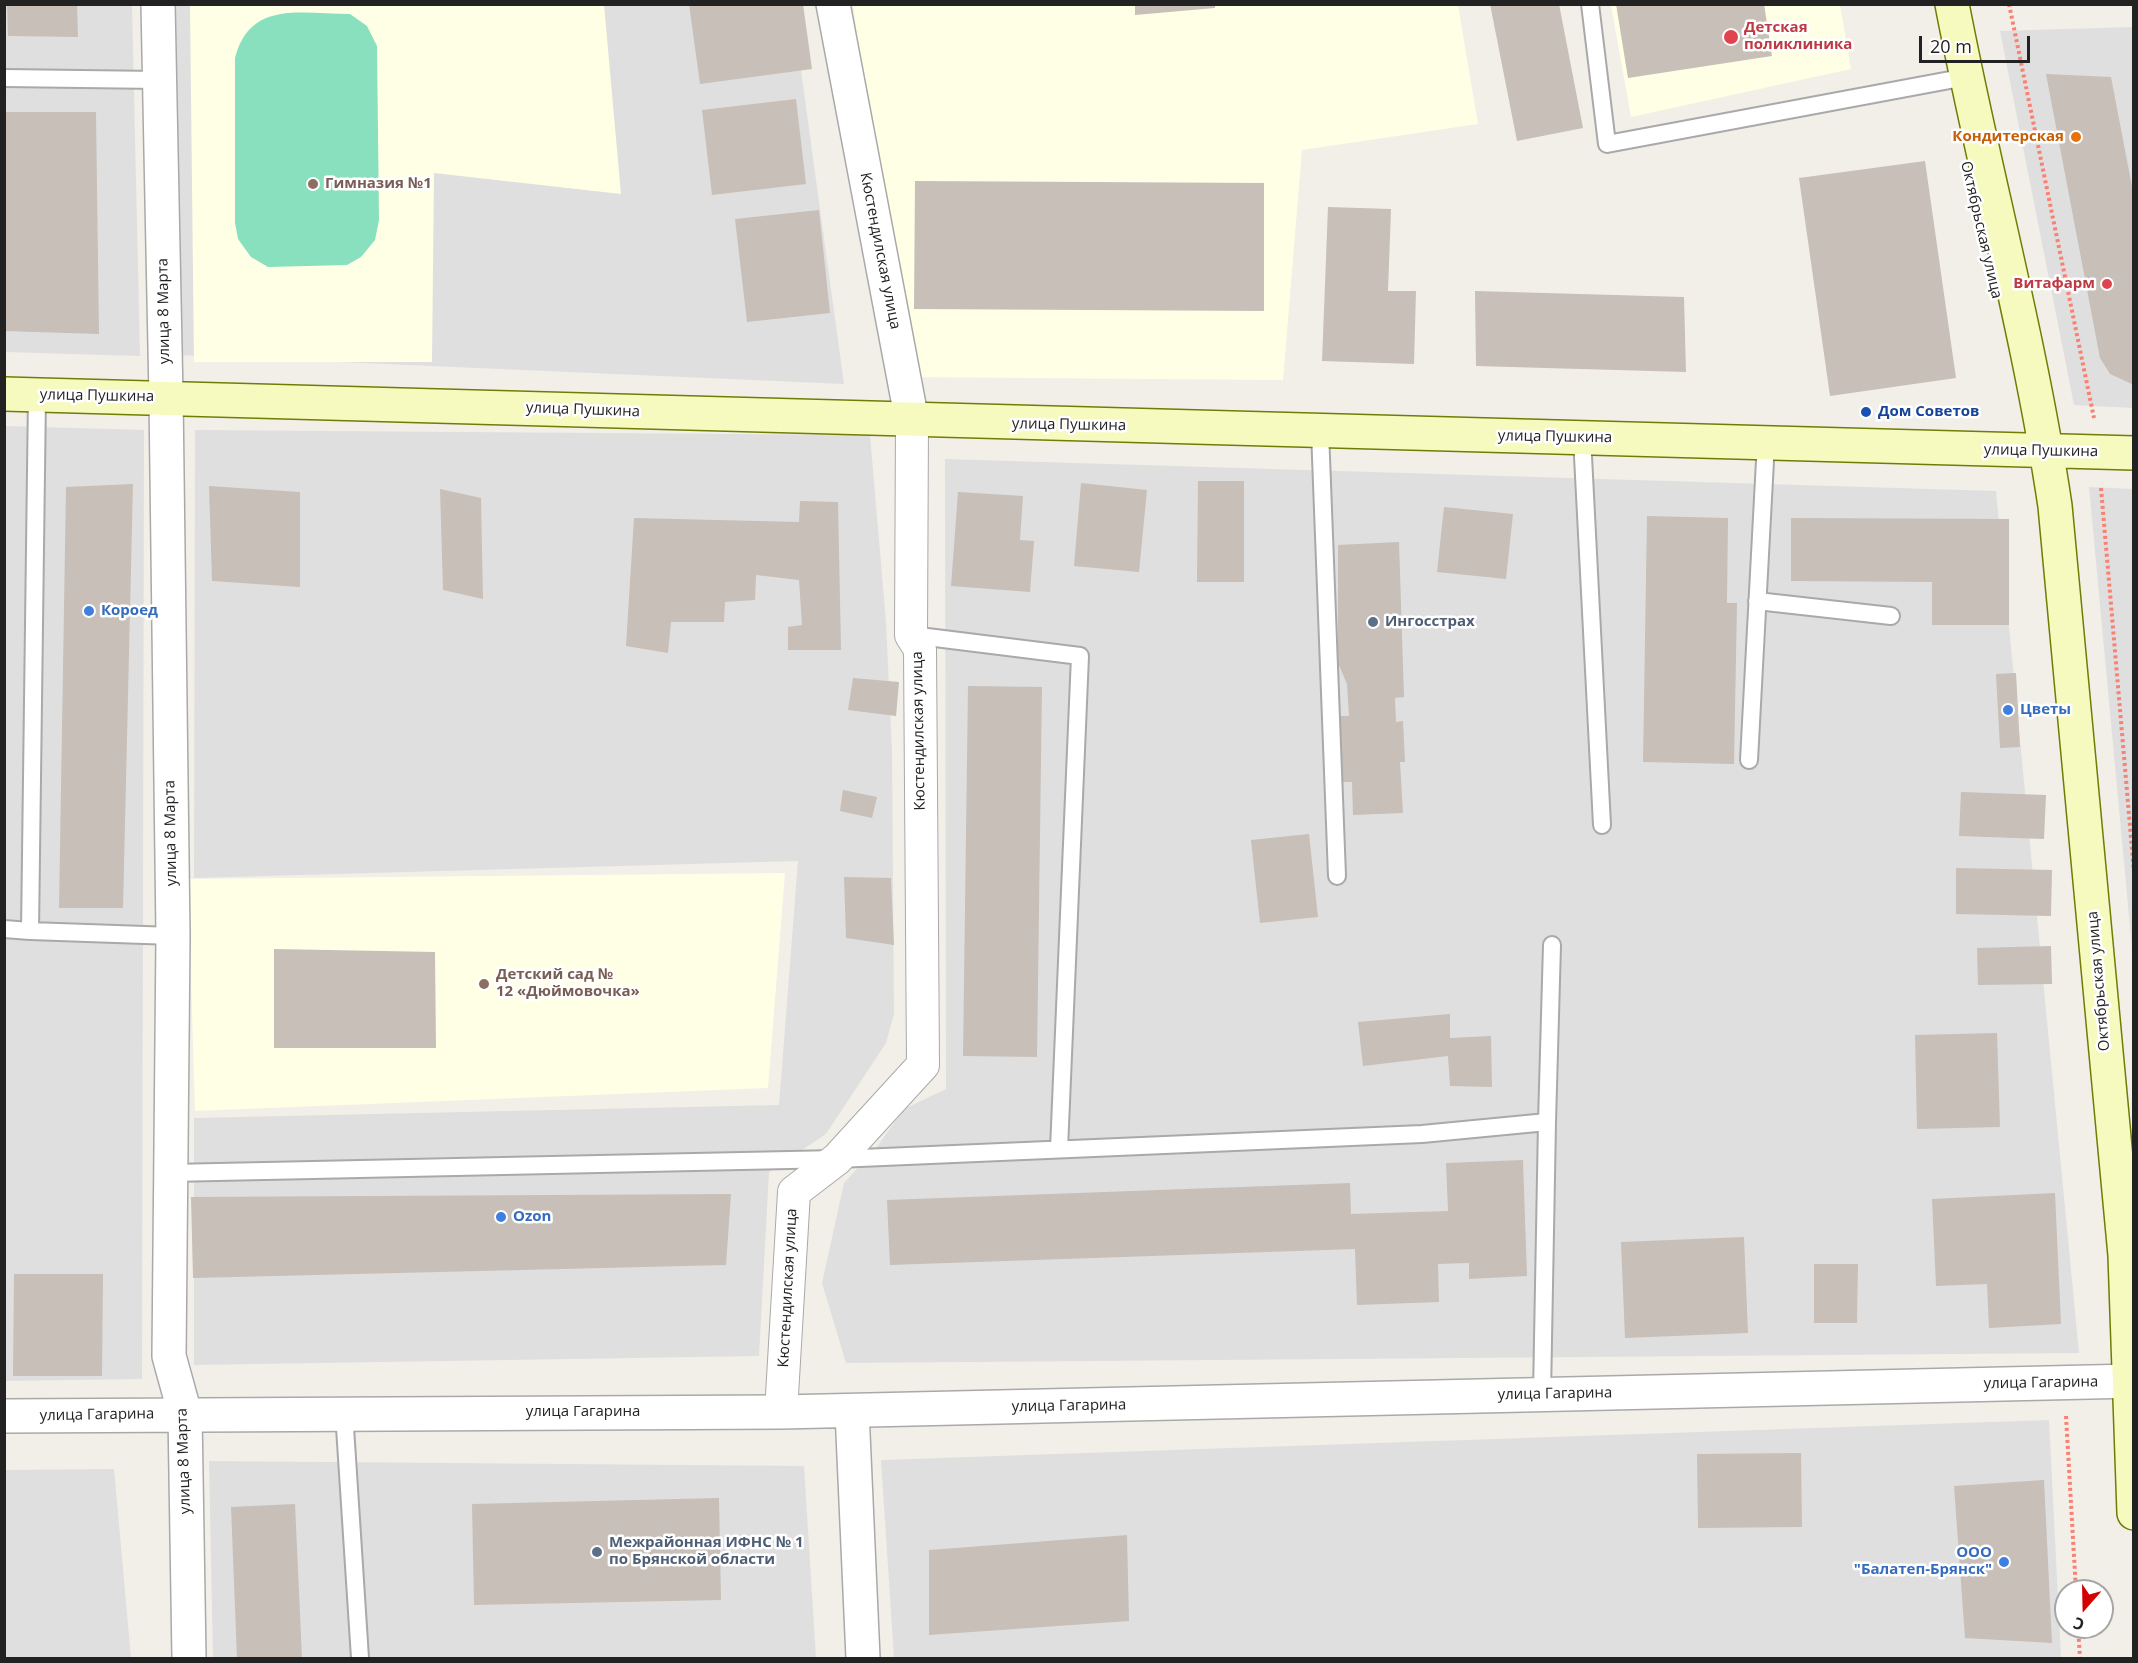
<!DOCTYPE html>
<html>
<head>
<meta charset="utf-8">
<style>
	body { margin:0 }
	#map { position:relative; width:2138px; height:1663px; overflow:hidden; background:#f2efe9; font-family:"Open Sans",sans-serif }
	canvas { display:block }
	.frame { position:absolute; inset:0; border:6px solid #222; pointer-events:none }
	.north { position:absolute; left:2054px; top:1579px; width:60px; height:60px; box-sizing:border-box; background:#fff; border:2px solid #a7a7a7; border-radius:50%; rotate:200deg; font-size:16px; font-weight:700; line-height:24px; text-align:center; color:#222 }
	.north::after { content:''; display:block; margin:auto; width:21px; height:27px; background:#d40000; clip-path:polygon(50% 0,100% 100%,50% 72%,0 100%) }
	.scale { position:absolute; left:1919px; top:36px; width:111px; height:27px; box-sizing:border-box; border:3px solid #222; border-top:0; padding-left:8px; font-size:18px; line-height:21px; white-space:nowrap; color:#222; -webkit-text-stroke:4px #fff; paint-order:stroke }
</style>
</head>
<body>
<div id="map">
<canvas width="2138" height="1663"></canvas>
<div class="frame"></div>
<div class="north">С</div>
<div class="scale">20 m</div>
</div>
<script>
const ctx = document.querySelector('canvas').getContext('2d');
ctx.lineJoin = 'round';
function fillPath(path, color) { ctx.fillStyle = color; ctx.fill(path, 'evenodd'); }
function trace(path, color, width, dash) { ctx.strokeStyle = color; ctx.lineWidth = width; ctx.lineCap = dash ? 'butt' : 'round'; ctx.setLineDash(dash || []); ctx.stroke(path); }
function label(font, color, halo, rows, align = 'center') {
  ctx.font = font + ' "Open Sans",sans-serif'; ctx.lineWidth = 5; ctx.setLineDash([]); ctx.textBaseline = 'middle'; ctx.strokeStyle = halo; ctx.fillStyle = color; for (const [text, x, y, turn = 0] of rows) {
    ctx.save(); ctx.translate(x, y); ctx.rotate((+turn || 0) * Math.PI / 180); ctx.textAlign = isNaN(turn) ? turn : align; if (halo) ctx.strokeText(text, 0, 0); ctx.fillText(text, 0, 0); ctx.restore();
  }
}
fillPath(new Path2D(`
	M5,5H132L140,356L5,352Z
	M173,5H792L844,384L179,355Z
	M2133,27V408L2074,405L2000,31Z
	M5,426L144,430L142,1379L5,1381Z
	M195,430L870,435L886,622L892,750L894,1014L886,1043L826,1134L769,1172L759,1356L194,1365V1118L779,1105L798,861L194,878Z
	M945,459L1996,491L2079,1353L846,1363L822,1283L844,1183L876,1148L904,1109L946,1089Z
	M2089,487L2133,489V959Z
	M2049,1420L2061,1658H894L881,1460Z
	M209,1461L804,1466L816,1658H213Z
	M114,1469L131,1658H5V1470Z`), '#e0dfdf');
fillPath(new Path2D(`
	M190,5H604L621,194L434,173L432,362H194Z
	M853,5H1458L1478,124L1302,150L1283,380L902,377Z
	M1611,5H1840L1851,69L1631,117Z
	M785,873L768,1088L195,1111L188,879Z`), '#ffffe5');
fillPath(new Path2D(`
	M350,14L367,26L377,46L379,220L375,240L361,257L347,265L268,267L251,257L238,239L235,223V58C250,0 301,14 350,14Z`), '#88e0be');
fillPath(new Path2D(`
	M7,4H77L78,37L8,36Z
	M689,4H803L812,69L700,84Z
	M1135,4H1215V8L1135,15Z
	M1490,4H1559L1583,128L1517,141Z
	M1616,4H1764L1772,56L1628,78Z
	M2046,74L2111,77L2134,197V385L2110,374L2100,358Z
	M796,99L806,184L712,195L702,110Z
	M4,112H96L99,334L4,331Z
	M1925,161L1956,378L1830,396L1799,178Z
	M915,181L1264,183V311L914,309Z
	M1328,207L1391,209L1388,291H1416L1414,364L1322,361Z
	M819,210L830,313L747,322L735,219Z
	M1475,291L1684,297L1686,372L1476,366Z
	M1198,481H1244V582H1197Z
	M1081,483L1147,490L1139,572L1074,566Z
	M133,484L123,908H59L66,487Z
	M209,486L300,492V587L212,581Z
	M440,489L481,498L483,599L443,590Z
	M958,492L1023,496L1020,540L1034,541L1030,592L951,586Z
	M800,501L838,502L841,650H788V627L802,625L799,580L756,575L755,600L725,602L724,622H671L668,653L626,646L634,518L799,522Z
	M1444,507L1513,514L1506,579L1437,572Z
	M1647,516L1728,518L1727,603H1737L1734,764L1643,762Z
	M1791,518L2009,519V625H1932V582L1791,581Z
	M1399,542L1404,697L1395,698L1396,722L1403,721L1405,762H1400L1403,813L1353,815L1352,782H1343L1340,716H1349L1347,684L1338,663V545Z
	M2016,673L2020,747L2000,748L1996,674Z
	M853,678L899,682L896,716L848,710Z
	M968,686L1042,687L1037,1057L963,1056Z
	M843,790L877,797L872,818L840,811Z
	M1961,792L2046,795L2044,839L1959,836Z
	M1309,834L1318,917L1260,923L1251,840Z
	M1956,868L2052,870L2051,916L1956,914Z
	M844,877L891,878L894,945L846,938Z
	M2051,946L2052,984L1978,985L1977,948Z
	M274,949L435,952L436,1048H274Z
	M1450,1014V1038L1491,1036L1492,1087L1450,1086L1448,1056L1363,1066L1358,1022Z
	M1997,1033L2000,1127L1917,1129L1915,1035Z
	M1523,1160L1527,1276L1469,1279V1263L1438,1264L1439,1302L1357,1305L1355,1249L890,1265L887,1200L1350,1183L1351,1214L1448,1211L1446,1163Z
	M2055,1193L2061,1324L1989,1328L1987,1284L1936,1286L1932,1199Z
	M731,1194L726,1265L193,1278L191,1197Z
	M1744,1237L1748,1333L1625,1338L1621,1242Z
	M1814,1264H1858L1857,1323H1814Z
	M14,1274H103L102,1376H13Z
	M1801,1453L1802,1527L1698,1528L1697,1454Z
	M2044,1480L2052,1643L1965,1638L1954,1486Z
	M719,1498L721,1600L474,1605L472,1504Z
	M295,1504L302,1658H237L231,1507Z
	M1127,1535L1129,1621L929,1635V1550Z`), '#c7bfb8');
const service = new Path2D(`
	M1590,4L1607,144L1966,77
	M4,78L159,80
	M1320,431L1337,876
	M1582,437L1602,825
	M1757,601L1891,616
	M911,635L1080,656L1059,1149
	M1749,760L1766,442
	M4,929L30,931L37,395
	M30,931L173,936
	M1547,1122L1552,945
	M170,1173L837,1159L1422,1134L1547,1122L1542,1394
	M344,1412L360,1658`);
const minor = new Path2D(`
	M781,1412L794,1192L837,1159L923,1065L920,649L911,635L912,421`);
const tertiary = new Path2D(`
	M158,4L166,397L173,936L169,1356L185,1414L189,1658
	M833,4L912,421
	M852,1411L863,1658
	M4,1416L781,1412L2134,1381`);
const secondary = new Path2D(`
	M1952,4C1984,172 2030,337 2055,506L2125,1255L2134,1513
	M4,394L2134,453`);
trace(service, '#a9a9a9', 20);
trace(minor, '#a9a9a9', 34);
trace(tertiary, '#a9a9a9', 36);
trace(secondary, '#707d05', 36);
trace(new Path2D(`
	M2009,4L2094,418
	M2101,488L2134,873
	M2066,1416L2076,1591
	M2078,1627L2080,1658`), '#fa8072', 4, [3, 3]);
trace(service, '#fff', 16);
trace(minor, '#fff', 32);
trace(tertiary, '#fff', 33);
trace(secondary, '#f7fabf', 33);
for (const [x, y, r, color] of [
	[1731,37,8,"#e0444e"],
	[2076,137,6,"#e8710a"],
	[313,184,6,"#8d6e63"],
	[2107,284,6,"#e0444e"],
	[1866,412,6,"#1a4fb4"],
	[89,611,6,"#3f7fe0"],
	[1373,622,6,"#5c6f8a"],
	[2008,710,6,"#3f7fe0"],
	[484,984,6,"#8d6e63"],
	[501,1217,6,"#3f7fe0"],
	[597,1552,6,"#5c6f8a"],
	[2004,1562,6,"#3f7fe0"]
]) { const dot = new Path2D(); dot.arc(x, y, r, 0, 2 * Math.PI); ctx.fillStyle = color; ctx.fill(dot); trace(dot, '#fff', 2); }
label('bold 15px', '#be3a42', '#fff', [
	["Детская",1744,28],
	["поликлиника",1744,45],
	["Витафарм",2095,284,"right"]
], 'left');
label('bold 15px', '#c56008', '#fff', [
	["Кондитерская",2064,137]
], 'right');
label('bold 15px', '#785e54', '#fff', [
	["Гимназия №1",325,184],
	["Детский сад №",496,975],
	["12 «Дюймовочка»",496,992]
], 'left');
label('15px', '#222', '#fff', [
	["Октябрьская улица",1981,230,77],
	["Кюстендилская улица",880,251,79],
	["улица 8 Марта",164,311,-91],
	["улица Пушкина",97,396,1],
	["улица Пушкина",583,410,2],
	["улица Пушкина",1069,425,1],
	["улица Пушкина",1555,437,1],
	["улица Пушкина",2041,451,1],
	["Кюстендилская улица",919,731,-91],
	["улица 8 Марта",171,833,-91],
	["Октябрьская улица",2099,981,-95],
	["Кюстендилская улица",788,1288,-87],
	["улица Гагарина",2041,1383,-1],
	["улица Гагарина",1555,1394,-1],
	["улица Гагарина",1069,1406,-1],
	["улица Гагарина",583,1412],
	["улица Гагарина",97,1415,-1],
	["улица 8 Марта",184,1461,-92]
]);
label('bold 15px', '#164399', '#fff', [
	["Дом Советов",1878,412]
], 'left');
label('bold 15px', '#366cbe', '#fff', [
	["Короед",101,611],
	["Цветы",2020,710],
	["Ozon",513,1217],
	["ООО",1992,1553,"right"],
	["\"Балатеп-Брянск\"",1992,1570,"right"]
], 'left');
label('bold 15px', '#4e5e75', '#fff', [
	["Ингосстрах",1385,622],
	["Межрайонная ИФНС № 1",609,1543],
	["по Брянской области",609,1560]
], 'left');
</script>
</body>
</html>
